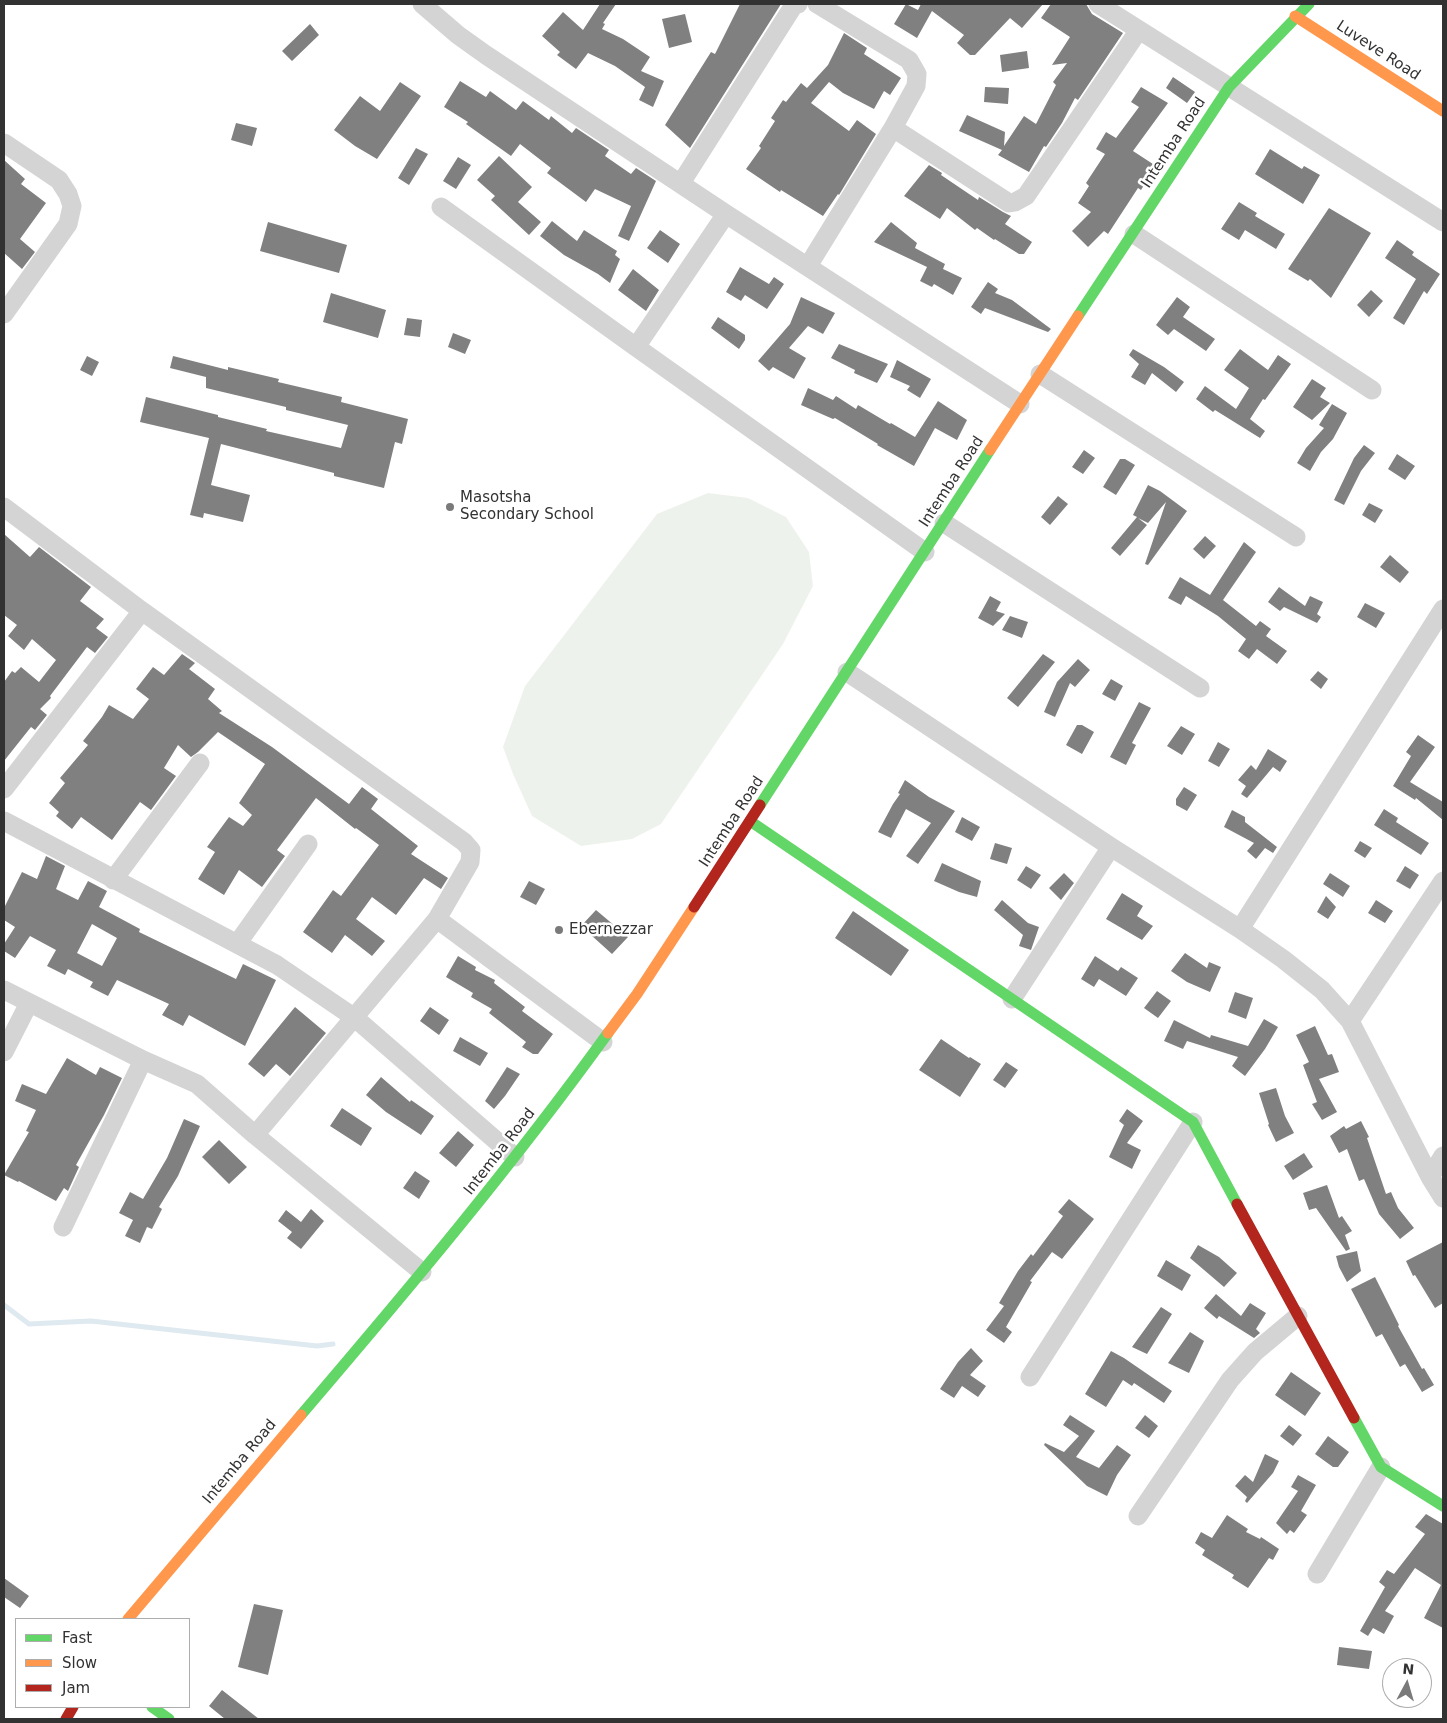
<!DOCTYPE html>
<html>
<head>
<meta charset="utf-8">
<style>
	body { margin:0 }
	#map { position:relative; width:1447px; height:1723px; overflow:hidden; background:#fff; font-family:"DejaVu Sans",sans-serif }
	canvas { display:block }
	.frame { position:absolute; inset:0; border:5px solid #323232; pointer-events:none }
	.legend { position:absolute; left:15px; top:1618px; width:175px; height:90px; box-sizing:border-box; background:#fff; border:1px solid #adadad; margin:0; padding:6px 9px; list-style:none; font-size:15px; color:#323232 }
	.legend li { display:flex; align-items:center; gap:10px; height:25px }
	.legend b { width:25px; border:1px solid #adadad }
	.north { position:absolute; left:1382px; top:1658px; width:50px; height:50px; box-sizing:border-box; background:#fff; border:1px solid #adadad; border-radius:50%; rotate:6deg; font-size:14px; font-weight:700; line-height:20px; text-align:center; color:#323232 }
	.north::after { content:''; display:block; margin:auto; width:18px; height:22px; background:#7a7a7a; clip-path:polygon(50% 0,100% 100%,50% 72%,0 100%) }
</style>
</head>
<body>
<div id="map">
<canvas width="1447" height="1723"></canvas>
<div class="frame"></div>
<ul class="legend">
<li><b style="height:6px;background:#63d668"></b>Fast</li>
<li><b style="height:6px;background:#ff974d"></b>Slow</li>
<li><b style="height:6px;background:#b3261e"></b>Jam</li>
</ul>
<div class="north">N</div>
</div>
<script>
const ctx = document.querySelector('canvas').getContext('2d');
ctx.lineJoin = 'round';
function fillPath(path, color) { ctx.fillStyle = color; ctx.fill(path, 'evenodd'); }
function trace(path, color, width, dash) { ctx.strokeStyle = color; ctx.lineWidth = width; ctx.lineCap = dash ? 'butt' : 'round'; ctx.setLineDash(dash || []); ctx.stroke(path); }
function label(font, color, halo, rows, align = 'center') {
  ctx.font = font + ' "DejaVu Sans",sans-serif'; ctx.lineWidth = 5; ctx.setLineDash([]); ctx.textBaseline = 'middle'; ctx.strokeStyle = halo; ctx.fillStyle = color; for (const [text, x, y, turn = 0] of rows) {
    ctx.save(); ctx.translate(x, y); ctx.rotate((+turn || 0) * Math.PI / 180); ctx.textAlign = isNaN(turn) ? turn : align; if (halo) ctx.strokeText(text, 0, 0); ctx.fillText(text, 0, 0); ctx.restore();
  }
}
fillPath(new Path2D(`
	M708,493L748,498L786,517L809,552L813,586L783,644L661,824L632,839L581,846L532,816L513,774L503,747L525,686L657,514Z`), '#eef2ec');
trace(new Path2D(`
	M4,1305L29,1324L91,1321L317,1346L333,1344`), '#dee9f0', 5);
fillPath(new Path2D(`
	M600,4H616L603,23L605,24L602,29L623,39L650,57L641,71L664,81L653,107L639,100L645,87L615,66L588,53L576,69L557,55L560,52L542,36L563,12L583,30Z
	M740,4H781L690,148L665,125L711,52L715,54Z
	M906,4L918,10L921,4H1043L1022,28L1010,18L975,55H970L957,43L964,35L932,11L917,38L894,24Z
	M1051,4H1086L1092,14L1123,33L1078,100L1075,98L1062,123L1046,147L1044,146L1029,172L998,155L1002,150L959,131L967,115L1005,132L1004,146L1024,116L1036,124L1056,85L1053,82L1067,63L1052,65L1070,37L1041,18Z
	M685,14L692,42L669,48L662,19Z
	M310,24L319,35L292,61L282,51Z
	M844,33L867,48L864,54L901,78L890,95L884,91L874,109L843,93L829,82L811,103L849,131L857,120L876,134L839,195L838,194L823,216L781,190L780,192L746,169L761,148L759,146L775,121L771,118L783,100L786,102L801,83L807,88L828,65Z
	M1027,51L1029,68L1002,72L1000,55Z
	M1173,77L1195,92L1187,103L1166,88Z
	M460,81L486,97L490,91L516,110L523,101L549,120L551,116L572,133L576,128L609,150L605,156L631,174L636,168L656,181L629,241L618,236L631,206L595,189L586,202L547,173L551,168L520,144L511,156L466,124L468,122L444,107Z
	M400,82L421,96L377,159L355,146L334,130L360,96L380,111Z
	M985,87L1009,88L1008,104L984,102Z
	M1141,87L1168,103L1133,151L1156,166L1141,190L1138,188L1108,234L1104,231L1088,247L1072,231L1091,212L1078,203L1089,186L1086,183L1105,154L1096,149L1106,132L1116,138L1139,107L1131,102Z
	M236,123L257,128L252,146L231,140Z
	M416,148L428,154L409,185L398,178Z
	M1270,149L1302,169L1304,166L1320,175L1303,204L1255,174Z
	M499,156L532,187L518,202L541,222L529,235L491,200L495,196L477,180Z
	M458,157L471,165L456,189L443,181Z
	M4,160L25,179L21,184L46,203L20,239L35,252L22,269L4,253Z
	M929,165L942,173L941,175L978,200L979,197L1003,212L1011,216L1005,224L1032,242L1024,254H1019L995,239L994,240L977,228L975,230L947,208L940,219L904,196Z
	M1239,202L1257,213L1255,216L1285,234L1276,249L1245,230L1239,240L1221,229Z
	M1329,208L1371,233L1331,298L1310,279L1308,281L1288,269Z
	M552,221L577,241L584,230L617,251L615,255L620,259L610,283L598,274L564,255L540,236Z
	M268,222L347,245L339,273L260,251Z
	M891,222L917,243L915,248L945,264L943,269L962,278L953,295L934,284L932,287L920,281L927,267L874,242Z
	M660,230L680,244L668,263L647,248Z
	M1397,240L1414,252L1412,255L1440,274L1427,294L1424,291L1404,325L1393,318L1416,279L1385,258Z
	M740,267L769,284L774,277L784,284L767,309L745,295L741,301L726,292Z
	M633,269L659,290L646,311L618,290Z
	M988,282L998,289L995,293L1012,300L1051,329L1048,332L985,308L981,314L971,307Z
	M1371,290L1383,301L1369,317L1357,305Z
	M331,293L386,310L378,338L323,322Z
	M801,297L835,313L823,334L808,326L789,348L806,358L794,379L773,367L769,371L758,361L790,324Z
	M1177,297L1190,307L1183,317L1215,339L1206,351L1174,329L1168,335L1156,325Z
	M718,317L745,335V340L739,349L711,328Z
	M407,318L422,320L420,337L404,335Z
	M453,333L471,340L465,354L448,347Z
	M839,344L888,364L877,383L854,373L855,370L831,358Z
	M1133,349L1164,367L1184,382L1176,392L1152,373L1145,385L1131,377L1139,364L1129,355Z
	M1240,349L1268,370L1278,355L1291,364L1265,400L1263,399L1250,419L1265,431L1260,438L1215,410L1213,412L1196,399L1205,386L1236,409L1249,388L1224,370Z
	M87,356L99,362L92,376L80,370Z
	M173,356L228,370V367L279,379L278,382L342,397L341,402L408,419L402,444L395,442L384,488L334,476V473L221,444L211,485L250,495L243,522L204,513L203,518L190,515L209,438L140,422L146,397L218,415V417L267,429L266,431L341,448L348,425L286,410V407L206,388V377L170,368Z
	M897,360L931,379L920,398L907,390L910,386L890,377Z
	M1312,379L1326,388L1320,397L1330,403L1312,420L1293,407Z
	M808,388L833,400L836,396L856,409L858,405L890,424L891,423L915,437L938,401L967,420L957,440L935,428L914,466L877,445L878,444L835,418L833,419L801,405Z
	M1332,404L1347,413L1333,439L1321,452L1310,471L1297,463L1306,448L1324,428L1319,425Z
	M1364,445L1375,453L1361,471L1344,505L1334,500L1354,458Z
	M1084,450L1095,458L1083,474L1072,467Z
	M1397,454L1415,466L1405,480L1388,469Z
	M1120,459H1125L1135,465L1116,495L1103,487Z
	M1148,485L1160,491L1187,511L1148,565L1145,564L1166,502L1148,523L1138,518L1147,525L1120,556L1111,548L1137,517L1133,515Z
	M1058,496L1068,504L1050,525L1041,517Z
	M1369,503L1383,510L1375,523L1362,515Z
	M4,534L30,557L39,547L91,587L80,601L104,619L96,628L108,637L95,653L87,647L50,696L51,698L40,709L47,715L35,730L31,727L4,761V682L12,671L15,673L21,667L39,682L56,660L32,639L24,650L8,636L17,625L4,615Z
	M1205,536L1216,546L1204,559L1193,549Z
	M1244,542L1256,552L1223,600L1256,626L1260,621L1271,629L1266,636L1287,651L1277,664L1257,649L1249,659L1238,651L1246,639L1218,616L1186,596L1181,605L1168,598L1180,577L1210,595Z
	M1390,555L1409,572L1400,583L1380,567Z
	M1279,587L1305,606L1310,596L1323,602L1317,614L1321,617L1317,623L1284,607L1280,611L1268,602Z
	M990,596L1001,602L996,611L1005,614L993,626L978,618Z
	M1365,603L1385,613L1376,628L1357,617Z
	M1010,616L1028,622L1022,638L1002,630Z
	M182,654L195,663L189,669L215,689L208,699L222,711L219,713L272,747L349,804L362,787L378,799L371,809L418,846L411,854L448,878L441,889L424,878L396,915L372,897L356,919L385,941L372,956L345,935L332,953L303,932L333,890L341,896L379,845L356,828L355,829L316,798L277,850L285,856L262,887L239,870L224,895L198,879L215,852L207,847L229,817L243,826L252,815L239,803L265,764L218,732L198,752L191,757L178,745L164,768L176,776L151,810L140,802L112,840L81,817L72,829L56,816L59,812L49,803L65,783L60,778L88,745L83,741L102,717L109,705L133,719L149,699L136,689L153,667L164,675Z
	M1043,654L1055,662L1018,707L1007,698Z
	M1078,659L1090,670L1075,687L1070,683L1055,717L1044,712L1057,682Z
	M1318,671L1328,679L1321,689L1310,680Z
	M1111,679L1123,686L1115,701L1102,694Z
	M1139,702L1151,708L1132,743L1136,745L1126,765L1110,757Z
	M1077,725H1082L1094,732L1082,754L1066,745Z
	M1181,726L1195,734L1182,755L1167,746Z
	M1418,735L1435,747L1410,782L1443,802V820L1416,798L1415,800L1393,786L1411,756L1406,752Z
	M1218,742L1230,749L1219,767L1208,761Z
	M1268,749L1287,761L1280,772L1273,767L1247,798L1241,794L1246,786L1238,780L1251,765L1256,770Z
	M905,780L929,797L955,811L918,864L906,856L931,823L906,809L891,838L878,832L893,804L900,794L898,793Z
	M1184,787L1197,795L1187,811L1176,805V799Z
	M1384,809L1398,818L1396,822L1429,843L1421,855L1374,825Z
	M1232,810L1245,817V822L1277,847L1273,853L1265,848L1256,859L1247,851L1254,843L1224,827Z
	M962,817L980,827L972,841L955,832Z
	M1360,841L1372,848L1365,858L1354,851Z
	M995,843L1012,848L1007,864L990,859Z
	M46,856L65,866L56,889L78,900L88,881L107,891L99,907L140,929L139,932L236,979L243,964L276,980L245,1046L189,1015L183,1026L162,1015L169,1004L117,980L108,996L90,987L93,982L68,969L65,975L47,966L56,950L30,936L15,958L4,951V944L15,927L4,920V908L22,872L37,879ZM92,924L117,938L102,966L77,953Z
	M942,863L981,881L977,897L959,892L934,881Z
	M1026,866L1041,875L1031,889L1017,880Z
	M1405,866L1419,875L1410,889L1396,881Z
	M1064,873L1074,883L1061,900L1049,888Z
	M1330,873L1350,886L1343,897L1323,884Z
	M529,881L545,889L536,905L520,897Z
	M1122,893L1143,906L1137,916L1153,926L1142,940L1106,919Z
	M1326,896L1336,907L1328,919L1317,912Z
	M1002,900L1028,923L1039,927L1031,950L1019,946L1023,935L994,910Z
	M1376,900L1393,911L1385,923L1368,913Z
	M596,910L628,937L612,954L581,926Z
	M853,911L909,950L891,976L835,938Z
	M1185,953L1207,968L1209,962L1221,967L1210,992L1187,982L1171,971Z
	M458,956L476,967L475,970L495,980L494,983L525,1007L522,1011L553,1034L538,1054H533L522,1047L526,1042L489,1013L492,1009L471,997L473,993L446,977Z
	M1095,956L1118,971L1121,967L1138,978L1126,996L1099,979L1094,987L1081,979Z
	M1157,991L1171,1001L1158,1018L1144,1008Z
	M1235,992L1253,998L1246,1019L1228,1012Z
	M295,1007L326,1033L290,1076L276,1064L264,1077L248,1064Z
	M430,1007L449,1020L439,1035L420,1021Z
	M1264,1019L1278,1027L1265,1049L1245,1076L1232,1066L1238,1057L1187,1041L1183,1049L1164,1041L1174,1020L1210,1038L1211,1035L1248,1046Z
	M1315,1026L1328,1055L1332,1054L1339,1072L1319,1079L1337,1112L1322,1120L1312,1104L1317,1102L1303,1065L1309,1062L1296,1035Z
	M460,1037L488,1053L480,1066L453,1051Z
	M941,1039L969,1058L970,1057L981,1064L960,1097L919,1070Z
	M67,1058L96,1075L100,1067L122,1078L104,1115L76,1165L79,1167L68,1191L64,1188L56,1201L19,1181L18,1182L4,1175L29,1132L26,1131L36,1110L15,1101L22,1084L46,1094Z
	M1006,1062L1018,1070L1005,1088L993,1080Z
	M507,1067L520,1074L505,1096L494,1109L485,1101Z
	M381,1077L410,1102L411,1100L434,1116L421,1135L386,1112L366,1095Z
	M1276,1088L1285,1116L1294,1133L1276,1142L1268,1125L1269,1124L1259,1093Z
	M342,1108L372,1128L361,1146L330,1126Z
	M1127,1109L1143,1121L1127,1143L1141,1150L1132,1169L1109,1157L1124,1125L1119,1121Z
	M184,1119L200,1126L178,1176L159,1207L162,1209L152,1229L147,1227L140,1243L125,1236L133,1220L119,1213L130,1192L143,1199L167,1158Z
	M1361,1121L1369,1137L1367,1138L1386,1194L1391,1192L1398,1208L1414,1228L1400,1239L1379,1214L1364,1179L1359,1181L1347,1149L1339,1153L1330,1136L1344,1126L1346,1129Z
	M458,1131L474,1145L456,1167L439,1153Z
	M219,1140L247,1167L229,1184L202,1157Z
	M1304,1153L1313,1167L1293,1180L1284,1166Z
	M415,1171L430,1181L419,1199L403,1188Z
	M1327,1185L1339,1218L1342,1216L1352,1231L1345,1235L1350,1249L1346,1251L1316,1208L1309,1210L1303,1193Z
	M1069,1199L1094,1219L1062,1259L1052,1252L1030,1281L1032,1282L1006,1327L1012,1332L1004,1343L986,1330L1004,1306L999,1303L1018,1271L1031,1254L1033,1256L1063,1216L1058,1212Z
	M311,1209L324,1221L301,1249L287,1238L292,1232L278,1221L286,1210L301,1222Z
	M1443,1242V1303L1435,1308L1415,1275L1413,1276L1406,1261Z
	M1198,1245L1219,1257L1237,1273L1224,1287L1190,1258Z
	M1357,1251L1361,1271L1347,1282L1339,1267L1336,1256Z
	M1166,1260L1191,1275L1182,1291L1157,1276Z
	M1375,1277L1399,1325L1398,1326L1422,1369L1424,1368L1434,1385L1422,1392L1405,1364L1400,1367L1382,1334L1376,1337L1351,1289Z
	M1216,1294L1241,1316L1250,1303L1266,1313L1256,1329L1260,1333L1254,1338L1219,1316L1217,1319L1204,1308Z
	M1161,1307L1172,1314L1147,1354L1132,1347Z
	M1190,1332L1204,1341L1189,1373L1168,1363Z
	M971,1348L983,1361L970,1375L986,1386L978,1397L962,1386L954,1398L940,1389L958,1362Z
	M1111,1351L1124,1358L1172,1391L1164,1403L1134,1383L1132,1386L1123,1380L1106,1407L1085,1394Z
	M1291,1372L1321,1393L1305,1416L1275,1395Z
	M1070,1415L1095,1431L1076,1457L1099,1468L1117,1445L1131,1455L1117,1475L1107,1496L1087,1486L1044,1445L1045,1443L1064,1452L1079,1436L1063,1425Z
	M1145,1415L1158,1426L1149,1438L1135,1428Z
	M1289,1425L1302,1435L1293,1446L1280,1436Z
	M1328,1436L1349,1452L1338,1467H1333L1315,1454Z
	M1265,1454L1279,1461L1273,1473L1247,1503L1245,1501L1247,1497L1235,1486L1245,1475L1253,1482Z
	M1298,1475L1316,1485L1301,1511L1307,1515L1294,1533L1290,1530L1287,1534L1276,1523L1298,1491L1291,1487Z
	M1426,1514L1443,1524V1628L1424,1618L1441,1585L1415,1568L1385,1611L1394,1616L1384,1634L1373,1628L1368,1636L1360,1631L1385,1587L1379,1582L1387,1570L1394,1574L1425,1534L1415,1527Z
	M1227,1515L1248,1529L1246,1532L1260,1539L1261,1537L1279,1549L1273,1560L1269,1558L1248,1588L1232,1578L1234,1575L1202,1555L1205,1550L1195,1543L1201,1532L1212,1538Z
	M4,1578L29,1596L20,1608L4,1597Z
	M254,1604L283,1610L268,1675L238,1667Z
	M1339,1647L1372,1651L1369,1669L1337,1665Z
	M222,1690L259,1719H225L209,1706Z`), '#808080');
trace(new Path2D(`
	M422,4L458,35L486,55L726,214L1020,404
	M1098,4L1443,222
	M893,128L1009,203L1015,202L1026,196L1139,30
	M4,143L59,180L68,194L72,206L68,224L4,314
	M681,183L794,5L798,4
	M441,207L636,347
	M726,214L636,347L925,552
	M1134,234L1372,390
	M808,266L893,128L916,86L917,74L909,60L817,4
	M1040,374L1296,537
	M4,507L142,611L464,842L471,850L470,862L437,919L255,1135
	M944,523L1200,688
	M847,672L1111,847L1240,929L1283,959L1322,990L1350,1021L1430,1177L1443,1198
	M4,789L142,611
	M4,821L277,965L355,1018L515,1157
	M113,880L200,763
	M437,919L603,1042
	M1240,929L1443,609
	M237,944L308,844
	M4,990L143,1060L197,1084L255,1135L422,1272
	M1012,999L1111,847
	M1350,1021L1443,881
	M4,1052L29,1003
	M1430,1177L1443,1156
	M63,1227L143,1060
	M1030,1377L1193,1122
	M1138,1516L1230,1380L1255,1352L1298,1316
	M1317,1574L1381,1467`), '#d4d4d4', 19);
trace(new Path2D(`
	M1078,316L1229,87L1309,4
	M760,805L990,450
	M750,821L1193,1122L1237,1204
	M301,1415C407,1291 512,1166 608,1033
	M1354,1418L1381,1467L1443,1506
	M152,1707L169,1719`), '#63d668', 11);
trace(new Path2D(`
	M1295,16L1443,111
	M990,450L1078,316
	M608,1033L637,994L694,907
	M128,1619L301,1415`), '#ff974d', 11);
trace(new Path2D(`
	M694,907L760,805
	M1237,1204L1354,1418
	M66,1719L73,1707`), '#b3261e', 11);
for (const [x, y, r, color] of [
	[450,507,5,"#7a7a7a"],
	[559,930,5,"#7a7a7a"]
]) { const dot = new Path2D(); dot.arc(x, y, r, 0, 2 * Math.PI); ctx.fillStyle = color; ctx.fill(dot); trace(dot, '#fff', 2); }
label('15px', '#323232', '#fff', [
	["Luveve Road",1378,51,33],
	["Intemba Road",1174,143,-57],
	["Intemba Road",952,482,-57],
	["Intemba Road",732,822,-57],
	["Intemba Road",500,1152,-52],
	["Intemba Road",240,1462,-50]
]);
label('15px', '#323232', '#fff', [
	["Masotsha",460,498],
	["Secondary School",460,515],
	["Ebernezzar",569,930]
], 'left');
</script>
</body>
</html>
